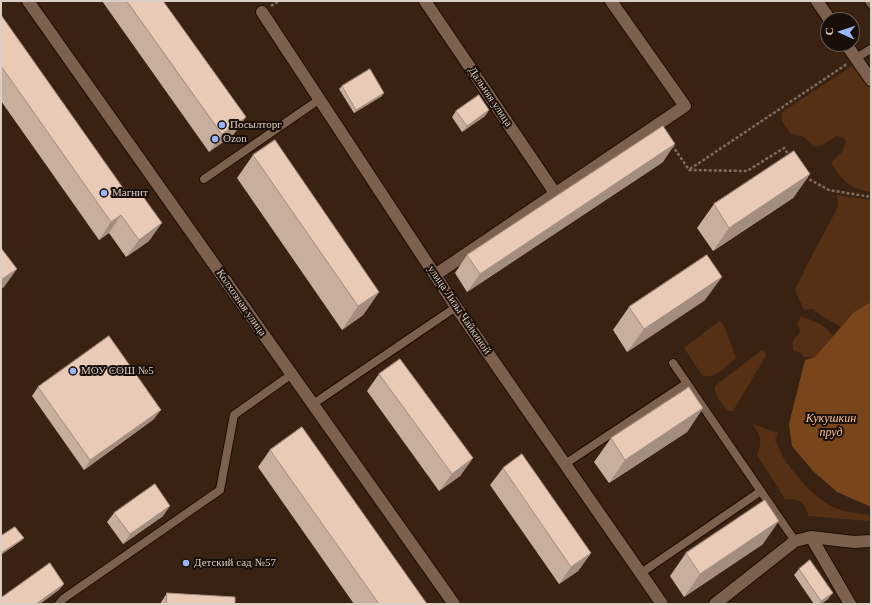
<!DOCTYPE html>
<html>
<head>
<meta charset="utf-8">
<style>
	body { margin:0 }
	#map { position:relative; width:872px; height:605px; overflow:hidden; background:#392212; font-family:"Times New Roman",serif }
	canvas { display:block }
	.frame { position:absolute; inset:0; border:2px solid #ddcec4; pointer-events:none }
	.north { position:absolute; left:820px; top:12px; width:40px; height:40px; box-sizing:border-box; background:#190f08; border:1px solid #675b53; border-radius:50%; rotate:273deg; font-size:11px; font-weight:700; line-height:16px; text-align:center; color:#ddcec4 }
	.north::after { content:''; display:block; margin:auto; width:14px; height:18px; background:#97b6fd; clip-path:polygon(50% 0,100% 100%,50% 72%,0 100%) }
</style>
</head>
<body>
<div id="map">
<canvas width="872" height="605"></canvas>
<div class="frame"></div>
<div class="north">С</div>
</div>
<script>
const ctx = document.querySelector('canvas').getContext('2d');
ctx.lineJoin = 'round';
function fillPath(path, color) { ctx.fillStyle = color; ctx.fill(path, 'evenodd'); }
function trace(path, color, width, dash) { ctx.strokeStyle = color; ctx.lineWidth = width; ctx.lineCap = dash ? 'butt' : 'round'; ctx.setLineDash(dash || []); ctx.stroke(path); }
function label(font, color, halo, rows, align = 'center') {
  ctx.font = font + ' "Times New Roman",serif'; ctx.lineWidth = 4; ctx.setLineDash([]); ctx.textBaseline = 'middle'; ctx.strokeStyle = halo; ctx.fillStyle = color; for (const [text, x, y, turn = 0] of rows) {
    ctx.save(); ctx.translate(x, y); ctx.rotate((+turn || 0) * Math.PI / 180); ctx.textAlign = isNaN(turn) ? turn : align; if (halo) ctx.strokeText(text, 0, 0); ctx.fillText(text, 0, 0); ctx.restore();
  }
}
fillPath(new Path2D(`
	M855,64L871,86V192C848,188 843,181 831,163L842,152L846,142L843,137L836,136L823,145L814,147L804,137L790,133L782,121V112Z
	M837,195L871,200V302L854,312L841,327L822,316L813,309L804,310L795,290L807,265L838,207Z
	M801,317C814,320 825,325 833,336L815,357H804L801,353L793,350C792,342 792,339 799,334L800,330L797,323Z
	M719,321L723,324L725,328L736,358C728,365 714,381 702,375L684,348Z
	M762,350L765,352L766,356L733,411H728C722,404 714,396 715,386Z
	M753,424L778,433L775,440C778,446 780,452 783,457C795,475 813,497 833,507C843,512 857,513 869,515V521L808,516C807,503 798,498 785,499L757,455C762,443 762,435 753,426Z`), '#553014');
fillPath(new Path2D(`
	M871,302V505L869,506L837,492L813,471L792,446L789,424L805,360L815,357L854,312Z`), '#79461c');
const lane = new Path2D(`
	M869,1L871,4
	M856,58L871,49
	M204,179L320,99
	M673,363L795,541
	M313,404L456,307
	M565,464L687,383
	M641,573L761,491
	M59,604L63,599L220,490L234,415L292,374`);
const street = new Path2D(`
	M28,1L454,604
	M425,1L555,193
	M817,1L830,20
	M262,12L456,307L662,604
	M846,44L871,80
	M435,275L685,106L611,1
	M811,537L850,604
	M715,604L795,541L811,537L854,542L871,541`);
trace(lane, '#1f0b00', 10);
trace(street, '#1f0b00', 14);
trace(new Path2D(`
	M271,6L279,1
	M672,145L689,170L747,171L784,148L790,157
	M690,169L847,64
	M805,177L829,190L871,197`), '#7f6c5e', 2.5, [3, 2]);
trace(lane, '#7c614f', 8);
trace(street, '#7c614f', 12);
fillPath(new Path2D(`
	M102,1H163L246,117L233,135L209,152Z
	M1,15L149,241L126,257L109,233L99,240L1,101Z
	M342,86L382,96L354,113L339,89Z
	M489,110L485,116L462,132L452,117L456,111Z
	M253,155L379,292L363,315L342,330L237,178Z
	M663,162L467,292L455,273L467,255Z
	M810,174L793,198L713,251L697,228L714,204Z
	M705,300L627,352L613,330L629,307Z
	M379,374L473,458L460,476L439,491L367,391Z
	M38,387L154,419L84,470L32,396Z
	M703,408L687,432L609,483L594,462L611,438Z
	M270,450L427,604H354L258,467Z
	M503,468L591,553L578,571L559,584L490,485Z
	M114,513L163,516L123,544L107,522Z
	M763,544L684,597L670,576L686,553Z
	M799,569L828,599L821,604H814L794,575Z
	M167,593L235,604H160Z`), '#c8ae9d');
fillPath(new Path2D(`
	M384,93L382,96L354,113L356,110Z
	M489,110L485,116L462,132L467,126Z
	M246,117L233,135L209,152L222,134Z
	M675,144L663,162L467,292L480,274Z
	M810,174L793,198L713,251L729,228Z
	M121,215L109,233L99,240L111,222Z
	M162,223L149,241L126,257L139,240Z
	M17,269L4,287L1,289V280Z
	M722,277L705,300L627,352L644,329Z
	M379,292L363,315L342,330L358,306Z
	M703,408L687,432L609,483L625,460Z
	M161,410L154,419L84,470L90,460Z
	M473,458L460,476L439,491L452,474Z
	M170,506L163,516L123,544L130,534Z
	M779,521L763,544L684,597L700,574Z
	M24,538L21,541L1,555V553Z
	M591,553L578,571L559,584L571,567Z
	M64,584L59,590L40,604H36Z
	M833,593L828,599L821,604H819L821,601Z`), '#a28d7f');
const building = new Path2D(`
	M127,1H163L246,117L222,134Z
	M1,15L130,198L139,191L162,223L139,240L121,215L111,222L1,66Z
	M370,69L384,93L356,110L342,86Z
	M479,95L489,110L467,126L456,111Z
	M663,126L675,144L480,274L467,255Z
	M275,140L379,292L358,306L253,155Z
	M794,151L810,174L729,228L714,204Z
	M1,248L17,269L1,280Z
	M707,255L722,277L644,329L629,307Z
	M109,336L161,410L90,460L38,387Z
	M400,359L473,458L452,474L379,374Z
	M689,387L703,408L625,460L611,438Z
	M302,427L427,604H379L270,450Z
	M522,454L591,553L571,567L503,468Z
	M155,484L170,506L130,534L114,513Z
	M765,500L779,521L700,574L686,553Z
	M15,527L24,538L1,553V536Z
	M810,560L833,593L821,601L799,569Z
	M50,563L64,584L36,604H1V598Z
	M167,593L235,597V604H167Z`);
fillPath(building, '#e8cab6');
trace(building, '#a28d7f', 1);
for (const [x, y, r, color] of [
	[222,125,4,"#97b6fd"],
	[215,139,4,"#97b6fd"],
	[104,193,4,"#97b6fd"],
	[73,371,4,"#97b6fd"],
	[186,563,4,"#97b6fd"]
]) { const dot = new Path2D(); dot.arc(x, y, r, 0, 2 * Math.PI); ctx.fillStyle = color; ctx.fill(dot); trace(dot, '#190f08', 1.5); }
label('11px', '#ddcec4', '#190f08', [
	["Дальняя улица",490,97,56],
	["Колхозная улица",241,303,55],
	["улица Лизы Чайкиной",459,310,56]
]);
label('11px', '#ddcec4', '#190f08', [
	["Посылторг",230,125],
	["Ozon",223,139],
	["Магнит",112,193],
	["МОУ СОШ №5",81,371],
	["Детский сад №57",194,563]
], 'left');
label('italic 12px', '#fbc199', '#190f08', [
	["Кукушкин",831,419],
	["пруд",831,433]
]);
</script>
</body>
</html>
